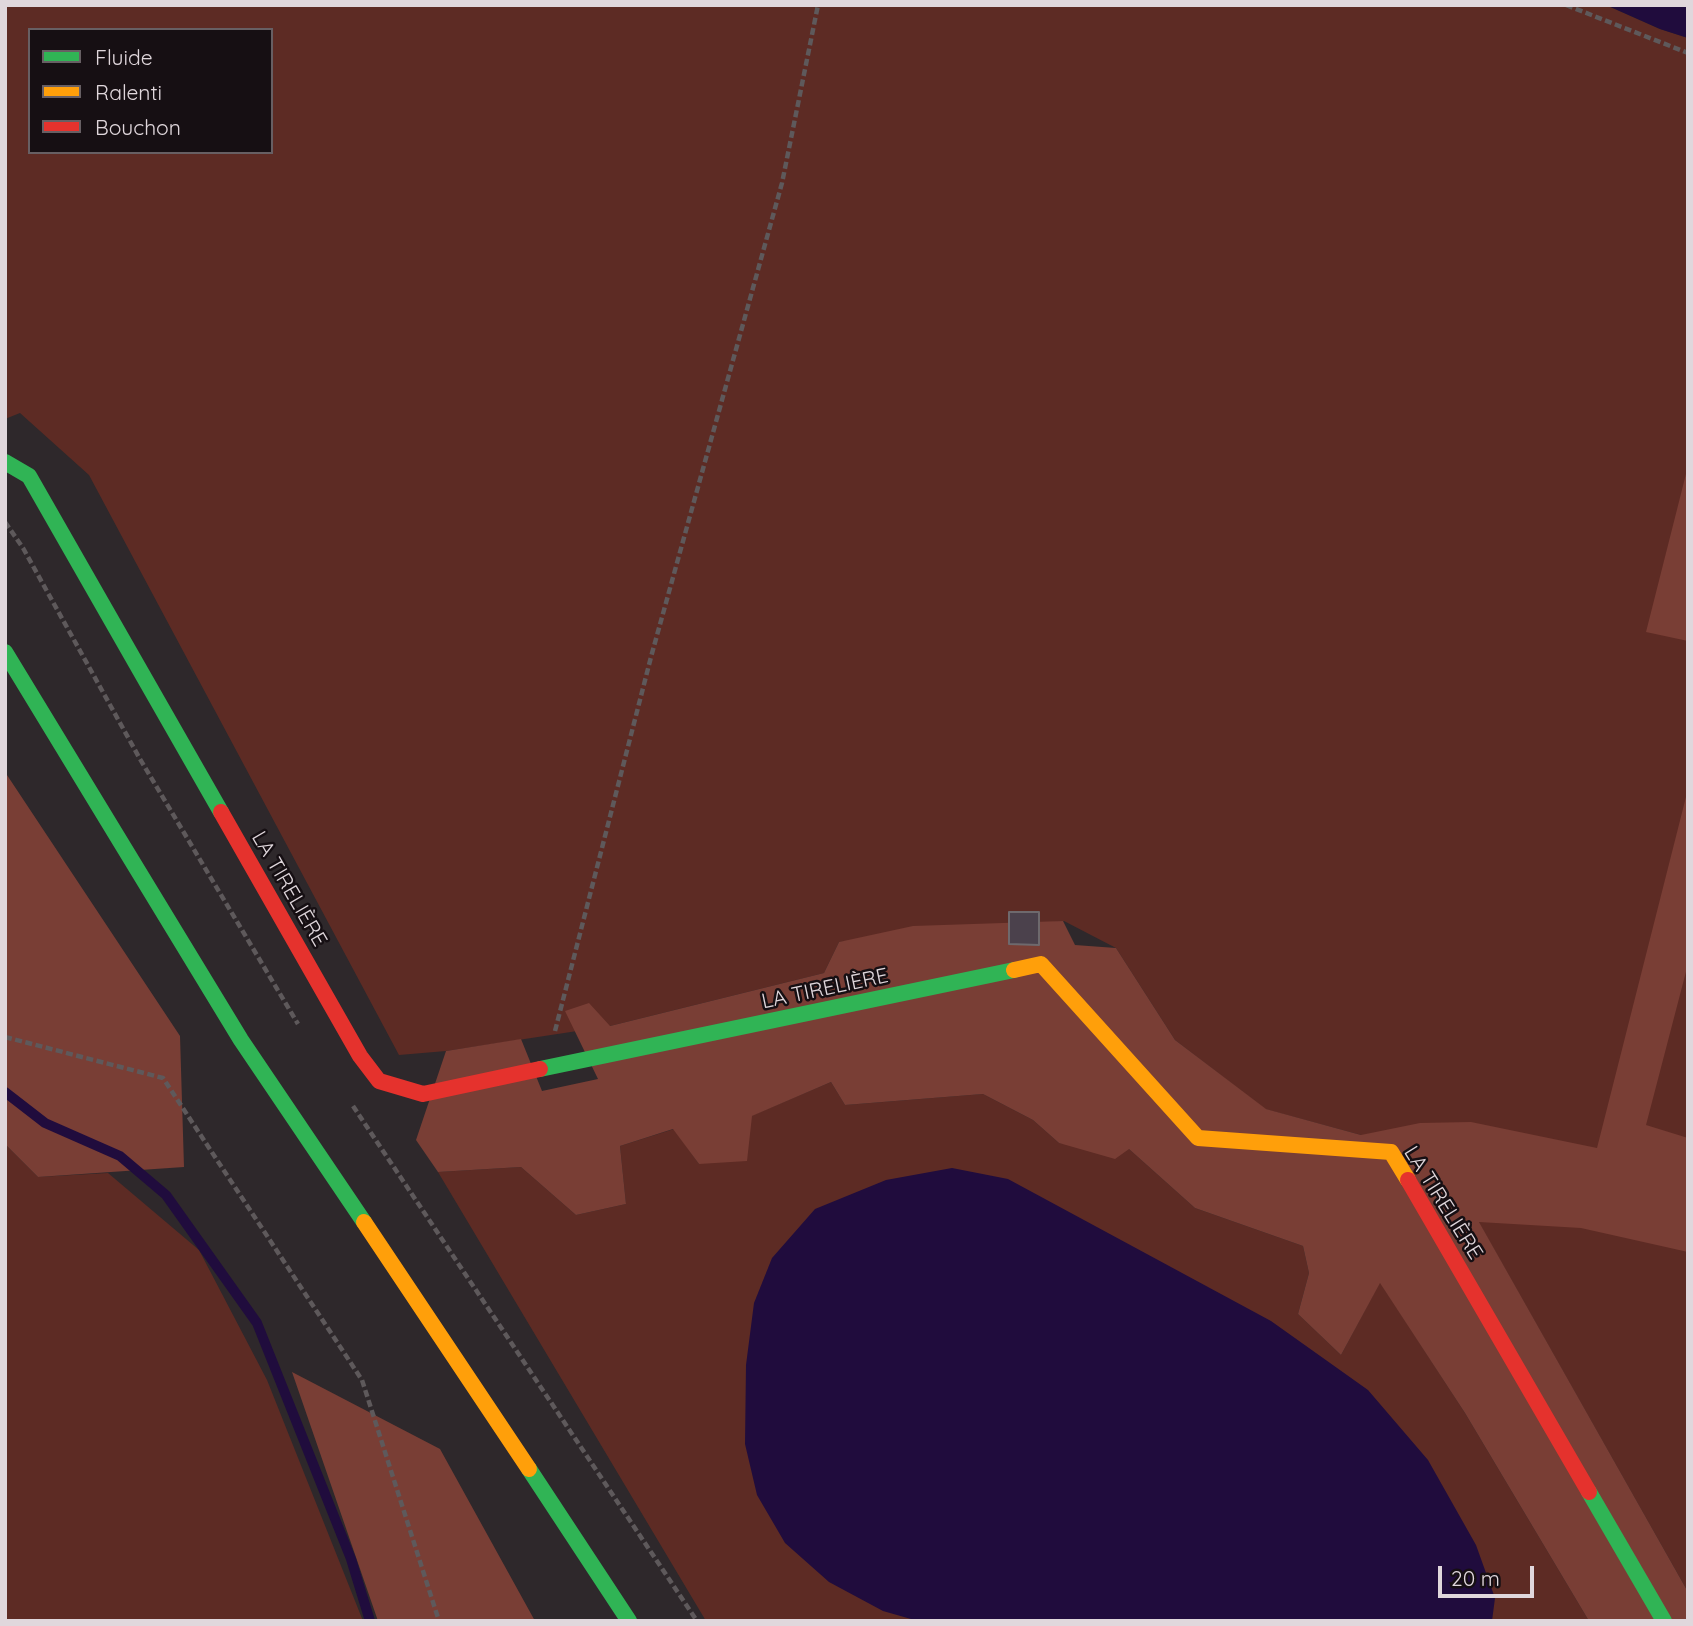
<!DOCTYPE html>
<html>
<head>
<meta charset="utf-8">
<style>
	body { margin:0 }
	#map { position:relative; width:1693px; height:1626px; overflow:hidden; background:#2e282b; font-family:Quicksand,sans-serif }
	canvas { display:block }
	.frame { position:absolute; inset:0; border:7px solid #e0d7dc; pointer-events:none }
	.legend { position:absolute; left:28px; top:28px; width:245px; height:126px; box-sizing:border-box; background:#160f13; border:2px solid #675f63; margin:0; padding:9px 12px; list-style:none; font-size:21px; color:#e0d7dc }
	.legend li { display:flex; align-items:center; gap:14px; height:35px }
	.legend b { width:35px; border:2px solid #675f63 }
	.scale { position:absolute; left:1438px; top:1566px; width:96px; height:32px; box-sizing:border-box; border:4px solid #e0d7dc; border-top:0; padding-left:9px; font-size:21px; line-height:24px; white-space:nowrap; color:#e0d7dc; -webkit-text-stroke:5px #160f13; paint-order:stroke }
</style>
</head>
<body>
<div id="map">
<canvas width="1693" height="1626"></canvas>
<div class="frame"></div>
<ul class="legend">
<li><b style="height:9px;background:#30b455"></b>Fluide</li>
<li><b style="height:9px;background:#ff9f0a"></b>Ralenti</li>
<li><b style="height:9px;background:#e5322d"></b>Bouchon</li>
</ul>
<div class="scale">20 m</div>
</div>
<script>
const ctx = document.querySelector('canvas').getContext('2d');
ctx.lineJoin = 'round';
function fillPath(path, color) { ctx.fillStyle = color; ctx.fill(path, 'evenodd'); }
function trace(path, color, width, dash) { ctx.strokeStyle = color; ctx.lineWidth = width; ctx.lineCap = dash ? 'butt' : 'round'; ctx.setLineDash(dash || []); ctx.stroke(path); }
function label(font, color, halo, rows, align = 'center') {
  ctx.font = font + ' Quicksand,sans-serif'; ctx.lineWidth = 5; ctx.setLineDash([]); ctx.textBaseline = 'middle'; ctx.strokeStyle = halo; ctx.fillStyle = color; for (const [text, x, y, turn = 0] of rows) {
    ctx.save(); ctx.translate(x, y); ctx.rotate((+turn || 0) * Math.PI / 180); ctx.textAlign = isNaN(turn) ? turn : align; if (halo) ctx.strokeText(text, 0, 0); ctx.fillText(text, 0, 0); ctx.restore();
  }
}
fillPath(new Path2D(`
	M5,5H1606L1660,29L1688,38V1592L1478,1221L1361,1135L1265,1109L1175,1040L1116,948L1064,921L839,942L824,973L610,1026L446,1051L399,1055L89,475L20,413L5,419ZM30,30H271V152H30Z
	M831,1082L845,1105L983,1094L1033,1120L1059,1143L1129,1149L1195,1208L1303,1246L1309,1273L1298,1314L1341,1355L1380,1282L1465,1413L1589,1621H706L438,1172L521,1167L576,1215L626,1204L620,1146L674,1129L699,1164L751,1116Z
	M5,1144L38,1177L108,1173L199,1250L267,1380L363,1621H5Z`), '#5d2b24');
fillPath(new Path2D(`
	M1688,466V641L1646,632Z
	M5,772L180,1036L184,1167L38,1177L5,1144Z
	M1688,789V964L1646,1125L1688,1138V1252L1581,1228L1479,1222L1688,1592V1621H1589L1465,1413L1380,1283L1341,1355L1298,1314L1309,1273L1303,1246L1195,1208L1129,1149L1115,1159L1059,1143L1033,1120L983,1094L845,1105L831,1082L752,1116L747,1161L699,1164L673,1129L620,1146L626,1204L576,1215L521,1167L438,1172L416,1140L446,1051L521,1039L542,1091L598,1079L565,1011L589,1003L610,1026L824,973L839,942L913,926L1063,921L1075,945L1116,948L1175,1040L1266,1109L1361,1135L1420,1123L1471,1122L1597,1148Z
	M292,1372L440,1449L535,1621H378Z`), '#793e35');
fillPath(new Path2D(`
	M1606,5H1688V38L1660,29Z
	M952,1168L1008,1179L1271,1321L1368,1390L1428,1460L1476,1545L1495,1598L1492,1621H918L883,1611L829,1582L785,1543L757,1495L745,1444L746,1365L754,1303L772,1258L815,1209L886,1180Z`), '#200c3d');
trace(new Path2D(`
	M5,1092L45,1123L120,1156L166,1195L257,1323L351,1559L370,1621`), '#200c3d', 10);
const building = new Path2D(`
	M1009,912H1039V945L1009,944Z`);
fillPath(building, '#4b414c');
trace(building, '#6e696d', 2);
trace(new Path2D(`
	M1566,5L1688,53
	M5,522L23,548L140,759L298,1024
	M555,1031L651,657L782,183L818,5
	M5,1037L163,1078L362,1380L439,1621
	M353,1106L697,1621`), '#5e595b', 4.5, [7, 3.5]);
trace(new Path2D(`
	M5,462L29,476L221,812
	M5,652L241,1040L364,1222
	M540,1069L1014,970
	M529,1469L629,1621
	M1589,1492L1664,1621`), '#30b455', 16);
trace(new Path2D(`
	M1014,970L1041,964L1198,1138L1391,1152L1408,1180
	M364,1222L529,1469`), '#ff9f0a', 16);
trace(new Path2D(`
	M221,812L360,1056L379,1081L423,1094L540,1069
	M1408,1180L1589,1492`), '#e5322d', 16);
label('21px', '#e0d7dc', '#160f13', [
	["LA TIRELIÈRE",289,889,60],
	["LA TIRELIÈRE",825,989,-12],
	["LA TIRELIÈRE",1443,1203,58]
]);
</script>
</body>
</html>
